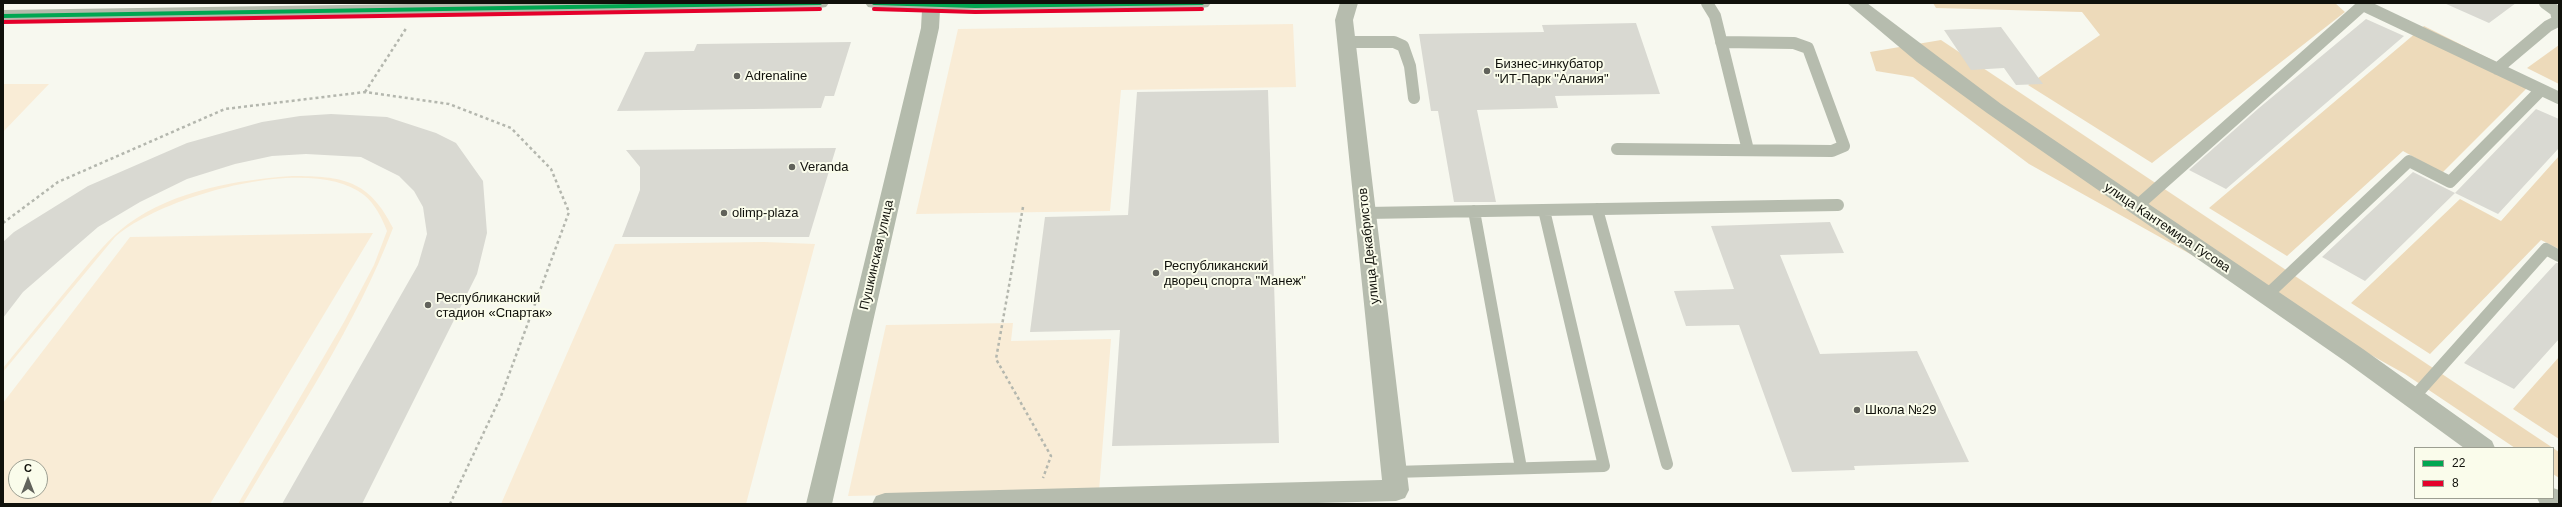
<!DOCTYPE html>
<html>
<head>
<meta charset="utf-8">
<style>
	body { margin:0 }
	#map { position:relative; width:2562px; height:507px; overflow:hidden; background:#f7f8ef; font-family:Helvetica,sans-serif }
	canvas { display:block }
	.frame { position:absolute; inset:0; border:4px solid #10110b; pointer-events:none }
	.legend { position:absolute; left:2414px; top:447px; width:140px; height:52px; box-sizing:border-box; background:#fafceb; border:1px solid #9c9e91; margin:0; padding:5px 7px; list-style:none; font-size:12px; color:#10110b }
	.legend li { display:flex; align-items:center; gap:8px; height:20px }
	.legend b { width:20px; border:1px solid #9c9e91 }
	.north { position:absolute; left:8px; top:459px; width:40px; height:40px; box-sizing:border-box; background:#fafceb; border:1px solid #9c9e91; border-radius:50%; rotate:0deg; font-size:11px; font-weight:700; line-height:16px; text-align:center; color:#10110b }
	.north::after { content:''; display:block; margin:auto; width:14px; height:18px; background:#61625b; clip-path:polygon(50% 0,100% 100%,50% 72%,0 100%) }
</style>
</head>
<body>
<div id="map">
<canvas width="2562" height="507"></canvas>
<div class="frame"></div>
<ul class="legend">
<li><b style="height:5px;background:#00a651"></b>22</li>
<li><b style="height:5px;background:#e4002b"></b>8</li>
</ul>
<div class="north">С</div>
</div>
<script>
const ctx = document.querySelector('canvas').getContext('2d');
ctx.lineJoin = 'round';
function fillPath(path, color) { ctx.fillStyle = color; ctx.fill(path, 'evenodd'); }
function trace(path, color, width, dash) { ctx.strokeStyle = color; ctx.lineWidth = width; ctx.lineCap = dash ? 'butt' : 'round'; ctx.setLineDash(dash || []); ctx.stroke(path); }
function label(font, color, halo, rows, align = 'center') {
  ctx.font = font + ' Helvetica,sans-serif'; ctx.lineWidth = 4; ctx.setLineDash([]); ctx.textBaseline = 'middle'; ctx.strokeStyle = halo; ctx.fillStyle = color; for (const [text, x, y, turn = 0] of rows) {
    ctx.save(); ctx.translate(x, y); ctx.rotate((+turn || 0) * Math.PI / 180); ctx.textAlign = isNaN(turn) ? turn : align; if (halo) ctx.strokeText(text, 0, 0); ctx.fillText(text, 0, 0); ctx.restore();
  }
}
fillPath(new Path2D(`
	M1293,24L1296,87L1121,90L1110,211L916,214L958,29Z
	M3,84H49L3,132Z
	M292,176C343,176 369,180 393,228C356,325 296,414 243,504H238L344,322L374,265L387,231C382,218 375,204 364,195C311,153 162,196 115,237L3,372V368C29,336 54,305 80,274C95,256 109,238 128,224C175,190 237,180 292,176Z
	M373,233L210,504H3V403L130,237ZM16,467H40V491H16Z
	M764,242L815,244L746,504H501L615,244Z
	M1013,323L1011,341L1111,339L1099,491L848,496L886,325Z`), '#f9ecd6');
fillPath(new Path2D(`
	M1933,3H2335L2345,12L2152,163L2028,85L2100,35L2082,12L1936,8Z
	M2424,26L2534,81L2442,173L2403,151L2287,256L2209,208Z
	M1941,40L2553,448H2515L2405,374L2029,164L1913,77L1876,71L1870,52Z
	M2559,45V84L2527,68Z
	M2559,156V249L2541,240L2430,354L2351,303L2460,199L2501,221Z
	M2559,357V439L2513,409Z
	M2553,448L2559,452V478L2553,474Z`), '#eddaba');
fillPath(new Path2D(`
	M2444,3H2516L2489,23Z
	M2366,19L2404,36L2226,189L2189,170L2259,108Z
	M1636,23L1660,94L1555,96L1558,108L1477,110L1496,202H1454L1438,111H1431L1419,34L1544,32L1542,25Z
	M2001,27L2043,84L2016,85L2004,68L1971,70L1944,30Z
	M851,42L834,96H825L821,108L617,111L645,52L694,51L697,44Z
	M1268,90L1279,443L1112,446L1120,330L1030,332L1045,217L1128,215L1137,92Z
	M2536,109L2559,119V148L2498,214L2455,193Z
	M331,114L387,117L436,133L456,143L483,181L487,233L477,274L362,504H282L418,265L427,234L423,207L414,191L399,176L361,157L306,154L272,156L235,164L187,179L140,202L98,227L23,292L3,318V242L14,232L88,186L187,143L262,122L300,116Z
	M836,148L809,237H622L640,190V167L626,150Z
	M2413,172L2455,193L2365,281L2322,257Z
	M1830,222L1844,253L1780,255L1820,354L1917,351L1969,462L1854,466L1855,470L1792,472L1739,325L1686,326L1674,291L1734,289L1711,226Z
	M2556,263H2559V339L2514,389L2464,363Z`), '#d9d9d2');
trace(new Path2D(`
	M365,92L407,27
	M1023,207L996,359L1051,456L1043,478
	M3,223L58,182L225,109L365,92L449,104L511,128L551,169L569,212L501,396L450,504`), '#b4b7ae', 2.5, [3, 3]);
trace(new Path2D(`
	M1707,3L1715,16L1748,150
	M2363,3V5L2559,98
	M1346,42H1394L1403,46L1410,66L1414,98
	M2497,69L2548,26L2558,21L2556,11L2545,3
	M1617,149L1832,151L1844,146L1808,48L1794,43L1721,42
	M2136,207L2363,5
	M1597,209L1667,464
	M1474,211L1521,468
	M1366,213L1838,205
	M2266,296L2409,161L2450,182L2541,90
	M2414,397L2546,249L2559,256
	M1394,472L1604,466L1544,210`), '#b6bcae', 12);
fillPath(new Path2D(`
	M1340,3H1358L1353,20L1409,490L1405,498L1396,501L1278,504H872L876,496L885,493L1382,480L1335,20Z
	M1847,3H1867L2001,104L2363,349L2492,441L2495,448H2464L2346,362L1987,113L1917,62Z
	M2553,488L2559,490V504H2540L2537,498H2553Z`), '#b6bcae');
fillPath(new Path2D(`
	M476,3H829L826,7L820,8L3,22V10Z
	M865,3H1211L1208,7L1202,8L940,10L939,28L832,504H806L921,28L922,10L874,8L868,7Z`), '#b4bbac');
trace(new Path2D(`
	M874,3L975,6L1202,3
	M3,16L820,3`), '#00a651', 4);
trace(new Path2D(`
	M874,9L975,12L1202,9
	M3,22L820,9`), '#e4002b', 4);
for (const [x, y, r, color] of [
	[1487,71,4,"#61625b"],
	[737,76,4,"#61625b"],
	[792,167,4,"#61625b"],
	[724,213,4,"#61625b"],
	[1156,273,4,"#61625b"],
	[428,305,4,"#61625b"],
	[1857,410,4,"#61625b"]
]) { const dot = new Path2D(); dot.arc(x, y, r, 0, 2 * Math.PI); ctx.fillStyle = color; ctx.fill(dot); trace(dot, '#fafceb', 1.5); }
label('13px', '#10110b', '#fafceb', [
	["Бизнес-инкубатор",1495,64],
	["\"ИТ-Парк \"Алания\"",1495,79],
	["Adrenaline",745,76],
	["Veranda",800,167],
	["olimp-plaza",732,213],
	["Республиканский",1164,266],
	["дворец спорта \"Манеж\"",1164,281],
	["Республиканский",436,298],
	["стадион «Спартак»",436,313],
	["Школа №29",1865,410]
], 'left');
label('13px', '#10110b', '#fafceb', [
	["улица Кантемира Гусова",2167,228,34],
	["улица Декабристов",1369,246,-96],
	["Пушкинская улица",877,255,-77]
]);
</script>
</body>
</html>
